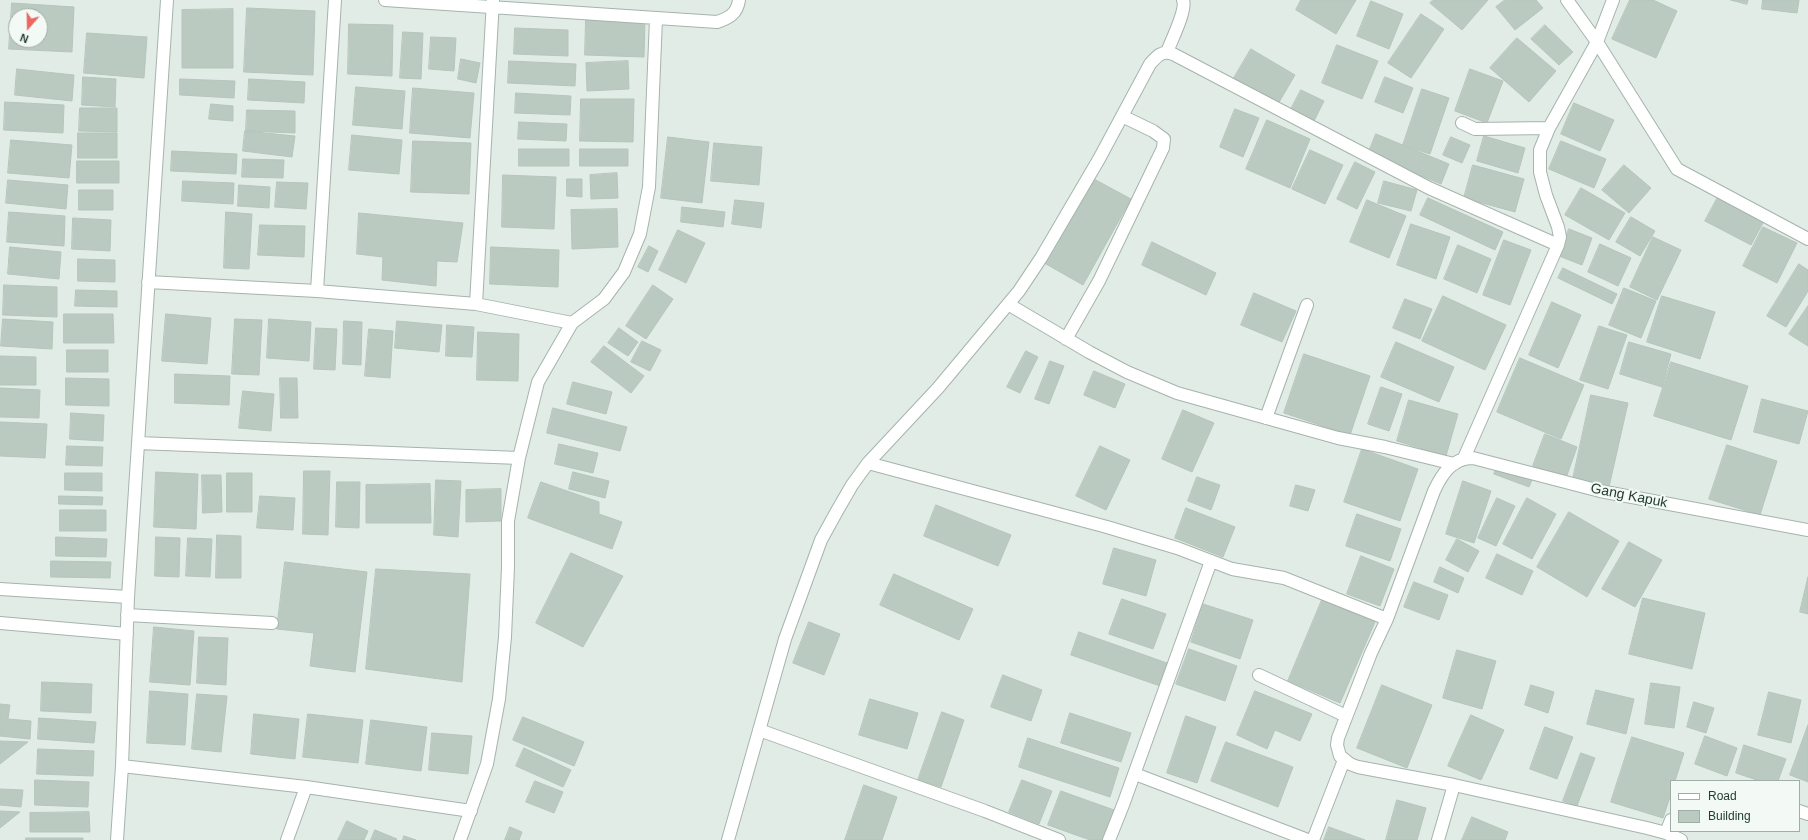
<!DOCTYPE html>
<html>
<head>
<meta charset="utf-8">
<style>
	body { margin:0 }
	#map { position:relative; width:1808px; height:840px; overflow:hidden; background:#e2ece6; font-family:Arial,sans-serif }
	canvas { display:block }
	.legend { position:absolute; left:1670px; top:780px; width:130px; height:52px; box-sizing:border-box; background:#f3f9f5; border:1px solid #a0aea7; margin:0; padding:5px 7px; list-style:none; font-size:12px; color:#233d31 }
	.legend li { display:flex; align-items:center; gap:8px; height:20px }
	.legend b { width:20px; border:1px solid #a0aea7 }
	.north { position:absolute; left:8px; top:8px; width:40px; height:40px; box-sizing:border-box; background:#f3f9f5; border:1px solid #a0aea7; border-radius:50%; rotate:200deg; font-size:11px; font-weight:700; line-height:16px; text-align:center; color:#233d31 }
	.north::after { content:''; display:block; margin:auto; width:14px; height:18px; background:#ed6760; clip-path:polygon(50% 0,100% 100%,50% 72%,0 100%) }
</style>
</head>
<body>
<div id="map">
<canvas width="1808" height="840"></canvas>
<ul class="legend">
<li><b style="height:5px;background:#fff"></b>Road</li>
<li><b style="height:11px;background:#bbcac1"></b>Building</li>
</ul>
<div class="north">N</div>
</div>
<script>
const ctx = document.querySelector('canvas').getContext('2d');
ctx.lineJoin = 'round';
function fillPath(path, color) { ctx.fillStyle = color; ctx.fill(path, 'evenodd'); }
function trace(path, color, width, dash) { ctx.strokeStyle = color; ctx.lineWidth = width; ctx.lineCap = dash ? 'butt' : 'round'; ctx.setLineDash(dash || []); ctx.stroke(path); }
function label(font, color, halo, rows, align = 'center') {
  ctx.font = font + ' Arial,sans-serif'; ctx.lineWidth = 4; ctx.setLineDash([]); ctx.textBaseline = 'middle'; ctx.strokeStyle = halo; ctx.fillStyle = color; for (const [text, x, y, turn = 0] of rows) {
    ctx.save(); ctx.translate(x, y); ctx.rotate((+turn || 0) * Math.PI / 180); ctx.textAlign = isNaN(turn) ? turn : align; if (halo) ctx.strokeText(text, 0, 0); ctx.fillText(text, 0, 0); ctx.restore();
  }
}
const building = new Path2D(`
	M1301,0H1356L1336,34L1296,10Z
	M1433,0H1488L1462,30L1430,3Z
	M1505,0H1536L1543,8L1515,30L1496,7Z
	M1630,0H1653L1677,11L1656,58L1612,39Z
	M1731,0H1748L1747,4Z
	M1763,0H1799L1797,13L1762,9Z
	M1371,1L1403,14L1389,49L1357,36Z
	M12,3L74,7L72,52L9,49ZM16,16H40V40H16Z
	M247,8L315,11L313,75L244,72Z
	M233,9V68H182V10Z
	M1421,14L1444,29L1411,78L1388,63Z
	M586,18L645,20L644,57L585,55Z
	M349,24L393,25L392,76L348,74Z
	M1545,25L1573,52L1559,65L1531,39Z
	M515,28L568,30V56L514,54Z
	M403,32L423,33L421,79L400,78Z
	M87,33L147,37L144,78L84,73Z
	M431,37L456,38L454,71L429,69Z
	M1517,38L1556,71L1529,102L1490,68Z
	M1337,45L1378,61L1362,99L1322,83Z
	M1251,49L1295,75L1278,104L1234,78Z
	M461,59L480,63L476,83L458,79Z
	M509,61L576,64L575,86L508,83Z
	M628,61L629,89L587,91L586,63Z
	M17,69L74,75L72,101L15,95Z
	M1470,69L1503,81L1487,123L1455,111Z
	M83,77L116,79L115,107L82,105Z
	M1385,77L1413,88L1403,113L1375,102Z
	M180,79L235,81L234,98L180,95Z
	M249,79L305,82L304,103L248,100Z
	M356,87L405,91L402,129L353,125Z
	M413,88L474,93L470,138L410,133Z
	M1422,89L1449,98L1430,154L1403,145Z
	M1301,90L1324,101L1313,123L1290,111Z
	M516,93L571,96L570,115L515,113Z
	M581,99H634L633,142L580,141Z
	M5,102L64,105L63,133L4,130Z
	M1574,103L1614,120L1600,151L1561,134Z
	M211,104L233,106V121L209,119Z
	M80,108H117V132L79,131Z
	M1235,109L1259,118L1243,157L1220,147Z
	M247,110L295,111V133L246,131Z
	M1267,120L1310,139L1290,188L1246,169Z
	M519,122L567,124L566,141L518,139Z
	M245,131L295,136L292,157L243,151Z
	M78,133H117V158H78Z
	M1376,134L1449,164L1441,184L1368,154Z
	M352,135L402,140L399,174L349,170Z
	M1484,136L1525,148L1518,173L1477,161Z
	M668,137L709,142L702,203L661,198Z
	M1451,137L1470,145L1462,163L1443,155Z
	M11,140L72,145L69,178L8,173Z
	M413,141L471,143L469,194L411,192Z
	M1561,141L1606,159L1594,188L1549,169Z
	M714,143L762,147L759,185L711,181Z
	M519,149H569V166H519Z
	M580,149H628V166H580Z
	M1310,150L1343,165L1325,204L1292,189Z
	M172,151L237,154L236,174L171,171Z
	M243,159L284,160L283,178L242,177Z
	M77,161H119V183H77Z
	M1355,162L1375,172L1357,209L1337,199Z
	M1473,165L1524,179L1515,212L1464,198Z
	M1624,165L1651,188L1629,213L1602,190Z
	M617,173L618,198L591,199L590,175Z
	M503,175L556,177L554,229L502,227Z
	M567,179H582V197L567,196Z
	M1094,179L1131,199L1083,285L1046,264Z
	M8,180L68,185L66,209L6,203Z
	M183,181L234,183L233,204L182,201Z
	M1384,181L1417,190L1411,211L1378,203Z
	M277,182L308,183L306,209L275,207Z
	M239,185L270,187L269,208L238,206Z
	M1581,188L1625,213L1609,240L1565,215Z
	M79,190H113V210H79Z
	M1718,197L1764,221L1751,245L1705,221Z
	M1428,198L1503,232L1495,250L1420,215Z
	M735,200L764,203L761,228L732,224Z
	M1367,200L1406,216L1389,258L1350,242Z
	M682,207L725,212L723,227L681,222Z
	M617,209L618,247L572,249L571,210Z
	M9,212L65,216L64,246L7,242Z
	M226,212L252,214L249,269L224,268Z
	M359,213L463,223L457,262L437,261L436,286L382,280L383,257L357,254Z
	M1631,217L1655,231L1640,256L1616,242Z
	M73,218L111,220L110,251L72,249Z
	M1411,224L1450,237L1436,279L1397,265Z
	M260,225L305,226L304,257L258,255Z
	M1763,227L1797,243L1777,283L1743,266Z
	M1569,229L1592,238L1582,265L1559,256Z
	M678,230L705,243L686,283L659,270Z
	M1653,237L1681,250L1657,300L1630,287Z
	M1504,240L1531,250L1510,305L1483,295Z
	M1152,242L1216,273L1206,295L1142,265Z
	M1600,244L1631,258L1618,286L1588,272Z
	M1458,245L1491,259L1477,293L1444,279Z
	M649,246L658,251L648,272L638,267Z
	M10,247L61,252L59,279L8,274Z
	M491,247L559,250L558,287L490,284Z
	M78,259L115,260V282L78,281Z
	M1799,264L1808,270V291L1786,327L1767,316Z
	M1563,268L1617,294L1612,304L1558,278Z
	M4,285L57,287V317L3,315Z
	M653,285L673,299L646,339L626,326Z
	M1624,288L1656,301L1641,338L1609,325Z
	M76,290L117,291V307L75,306Z
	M1254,293L1296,311L1282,342L1241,325Z
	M1443,296L1506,325L1485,370L1422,341Z
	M1662,296L1715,312L1700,359L1647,342Z
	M1405,299L1432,309L1420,339L1393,328Z
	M1552,302L1581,315L1558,368L1529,355Z
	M1808,306V346L1789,334Z
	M64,314H113L114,343H64Z
	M166,314L211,318L207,364L162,361Z
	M3,319L53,322L52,349L1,346Z
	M235,319L262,320L259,375L232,374Z
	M269,319L311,322L309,361L267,358Z
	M344,321L362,322L361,365L343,364Z
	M397,321L442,325L439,352L395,348Z
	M447,325L474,327L472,357L446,356Z
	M1599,326L1627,335L1608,389L1580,380Z
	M316,328L337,329L335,370L314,369Z
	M619,328L638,342L628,356L608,343Z
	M369,329L393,331L390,378L365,376Z
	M478,332L519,334L518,381L477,380Z
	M642,341L661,350L650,371L631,362Z
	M1396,342L1454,367L1439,402L1381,377Z
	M1629,342L1671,354L1662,387L1620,374Z
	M604,346L644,376L631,393L591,362Z
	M67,350H108V372H67Z
	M1026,351L1038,357L1020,393L1007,387Z
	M1304,354L1370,376L1350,435L1284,413Z
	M0,356L36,357V385H0Z
	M1520,358L1584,385L1561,439L1497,412Z
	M1050,361L1064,366L1049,404L1035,399Z
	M1671,362L1748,386L1731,440L1654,416Z
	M1094,371L1125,384L1115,408L1084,395Z
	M175,374L230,376L229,405L175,403Z
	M66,378L109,379V406L66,405Z
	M280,378H297L298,418H281Z
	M573,382L612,392L606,414L567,404Z
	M1381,387L1402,394L1389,431L1368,424Z
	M0,388L40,390L39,418L0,417Z
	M243,391L274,394L271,431L239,428Z
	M1591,395L1628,403L1609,487L1573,479Z
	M1762,399L1808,411L1799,444L1754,432Z
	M1409,400L1458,414L1446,456L1397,441Z
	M553,408L627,427L620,451L547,433Z
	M1183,410L1214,423L1192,472L1162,459Z
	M71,413L104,415L103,441L70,439Z
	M0,422L47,424L45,458L0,456Z
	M1545,434L1577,447L1566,478L1533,466Z
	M559,444L598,453L593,473L555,464Z
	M1727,445L1777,461L1760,515L1709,499Z
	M67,446L103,447L102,466L66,465Z
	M1100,446L1130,460L1106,510L1076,496Z
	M1362,449L1418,469L1400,521L1344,502Z
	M1497,467L1532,480L1529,487L1494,474Z
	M304,471H330L328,535L303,534Z
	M156,472L198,474L196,529L154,527Z
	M573,472L609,481L605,498L569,489Z
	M65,473H102V491L65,490Z
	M227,473H252V512H227Z
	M202,475H221L222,512L203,513Z
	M1197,477L1220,485L1211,510L1188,501Z
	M436,480L461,481L458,537L434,535Z
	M1463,481L1491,491L1474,543L1446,534Z
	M337,482H360L359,528L336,527Z
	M541,482L599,502V514L622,522L612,549L528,518Z
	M430,484L431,523H366V485Z
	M1296,485L1315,490L1308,511L1290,506Z
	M501,489V521L466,522V490Z
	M59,496L103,497L102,505L59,504Z
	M260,496L295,498L293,530L257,528Z
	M1497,498L1515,506L1496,546L1478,538Z
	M1527,498L1556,514L1532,559L1503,544Z
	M936,505L1011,535L998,566L924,536Z
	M1186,508L1235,527L1223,557L1175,538Z
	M60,510H106V531H60Z
	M1569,512L1619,541L1587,597L1537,567Z
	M1357,514L1401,529L1390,561L1346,546Z
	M217,535L241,536V578H216Z
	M56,537L107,539L106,557L56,556Z
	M156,537L180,538L179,577L155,576Z
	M188,538L212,539L210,577L186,576Z
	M1457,539L1479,551L1468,572L1446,560Z
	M1629,542L1662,560L1635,607L1602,589Z
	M1114,548L1156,560L1146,596L1103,584Z
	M571,553L623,576L583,647L536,623Z
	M1497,554L1533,571L1522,595L1486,578Z
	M1361,556L1394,569L1380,606L1347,594Z
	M51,561L111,562L110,578L51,577Z
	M285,562L367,572L355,672L310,666L314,633L277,629Z
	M1440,567L1464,578L1458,593L1434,582Z
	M376,569L470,574L462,682L366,669Z
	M894,574L973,609L959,640L880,605Z
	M1808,577V614L1800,612Z
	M1414,582L1448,595L1439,620L1404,607Z
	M1643,598L1705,613L1692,669L1629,654Z
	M1122,599L1166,614L1153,649L1109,634Z
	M1322,600L1375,622L1340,703L1288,681Z
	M1203,604L1253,620L1240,659L1191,642Z
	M809,622L840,634L824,675L793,663Z
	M154,627L194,631L190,685L150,682Z
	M1079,632L1167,663L1160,686L1071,655Z
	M199,637L228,638L226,685L197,683Z
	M1189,649L1237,666L1225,701L1176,684Z
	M1457,650L1496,661L1482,709L1443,698Z
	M1003,675L1042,690L1031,721L991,707Z
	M42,682L92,684L91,713L41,711Z
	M1651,683L1680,687L1674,728L1645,724Z
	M1382,685L1432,705L1407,768L1357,748Z
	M1531,685L1554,692L1548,713L1525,705Z
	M1596,690L1634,699L1626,734L1587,724Z
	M150,691L188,694L185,745L147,743Z
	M1255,691L1312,714L1300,741L1275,730L1267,749L1237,735Z
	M1769,692L1801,700L1791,743L1758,735Z
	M197,694L227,696L221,752L192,749Z
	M870,699L918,713L907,749L859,735Z
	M1694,702L1714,708L1706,733L1687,727Z
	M0,704L10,705L8,719L31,721L30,739L0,736Z
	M942,712L964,720L941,787L918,780Z
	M1070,713L1131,733L1121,762L1061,743Z
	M254,714L299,719L295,759L251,754Z
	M308,714L363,720L358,763L303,757Z
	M1471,715L1504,730L1481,780L1448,766Z
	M1186,716L1216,727L1197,783L1167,773Z
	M523,717L584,742L574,766L513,740Z
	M39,718L96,722L94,743L38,739Z
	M371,720L427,727L421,771L366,764Z
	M1808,725V782L1790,775Z
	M1545,727L1573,737L1557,779L1530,769Z
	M432,733L472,736L468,774L429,770Z
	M1705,736L1737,748L1727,776L1695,764Z
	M1632,737L1684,753L1675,781H1671V794L1663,818L1611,802Z
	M1028,738L1119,768L1110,797L1019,767Z
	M0,741L28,742L0,764Z
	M1226,742L1293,767L1278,807L1211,781Z
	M1744,745L1786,759L1778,781H1760L1736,773Z
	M524,748L571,770L563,787L516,766Z
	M38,749L94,751L93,776L37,774Z
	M1581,753L1595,758L1577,806L1563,801Z
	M35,780L89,782L88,807L35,805Z
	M1022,780L1052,791L1039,824L1009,812Z
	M535,781L563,792L554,813L526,802Z
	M864,785L897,797L882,840H845Z
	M0,789L23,790L21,807L0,805Z
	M1061,791L1114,810L1103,840H1090L1048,825Z
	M1397,800L1426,808L1417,840H1386Z
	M0,811L20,812L0,828Z
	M89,812L90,832H30V813Z
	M1472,817L1508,832L1505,840H1462Z
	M347,821L368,831L364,840H338Z
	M510,827L522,832L519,840H505Z
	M1329,827L1365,840H1324Z
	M375,830L397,839L396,840H371Z
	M404,836L416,840H403Z
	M26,838H83V840H26Z`);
fillPath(building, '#bbcac1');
trace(building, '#b5c5bb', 1);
const street = new Path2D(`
	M385,0L717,22C729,18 737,14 739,0
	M1567,0L1597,42L1677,169L1808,239
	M1167,52C1171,41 1187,10 1183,0
	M1462,123L1475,129L1549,128
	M148,282L317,291L476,304L572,323
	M317,291L335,0
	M476,304L493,0
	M1008,304L1089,352L1127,372L1177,393L1338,438L1385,447L1454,464
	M1066,339L1099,281L1163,148L1164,139L1153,131L1122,116
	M1266,418L1307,305
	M138,443L519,458
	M1464,458L1558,245L1560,237L1558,227L1546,195L1540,172V150L1549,128L1597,42L1613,0
	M868,463L1107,527L1177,548L1232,569L1284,578L1387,619
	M0,589L128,597
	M127,615L272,623
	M0,623L127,634
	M1259,675L1346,716
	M759,730L985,811L1059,840
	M122,766L306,787L471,811
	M1135,774L1308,840
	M1799,811L1808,814
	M1666,833L1671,820
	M117,840L122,766L128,597L167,0
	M287,840L306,787
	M460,840L487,764L499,699L505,637L508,567V521L519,458L538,382L572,323L604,299L624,272L640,234L649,187L656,19
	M728,840L785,639L821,540L837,511L852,485L868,463L938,388L1019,291L1041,258L1099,159L1150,64C1157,56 1162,50 1173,54L1429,188L1558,245
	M1109,840L1123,805L1211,561
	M1313,840L1344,760
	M1438,840L1454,785
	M1681,840L1666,833L1647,828L1454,785L1358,767L1350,764L1340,756L1337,745L1338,738L1371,653L1387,619L1434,491C1442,474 1452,458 1473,458L1600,491L1808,530`);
trace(street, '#a5b4ac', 14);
trace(street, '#fff', 12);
label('14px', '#233d31', '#f3f9f5', [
	["Gang Kapuk",1629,496,11]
]);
</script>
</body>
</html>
